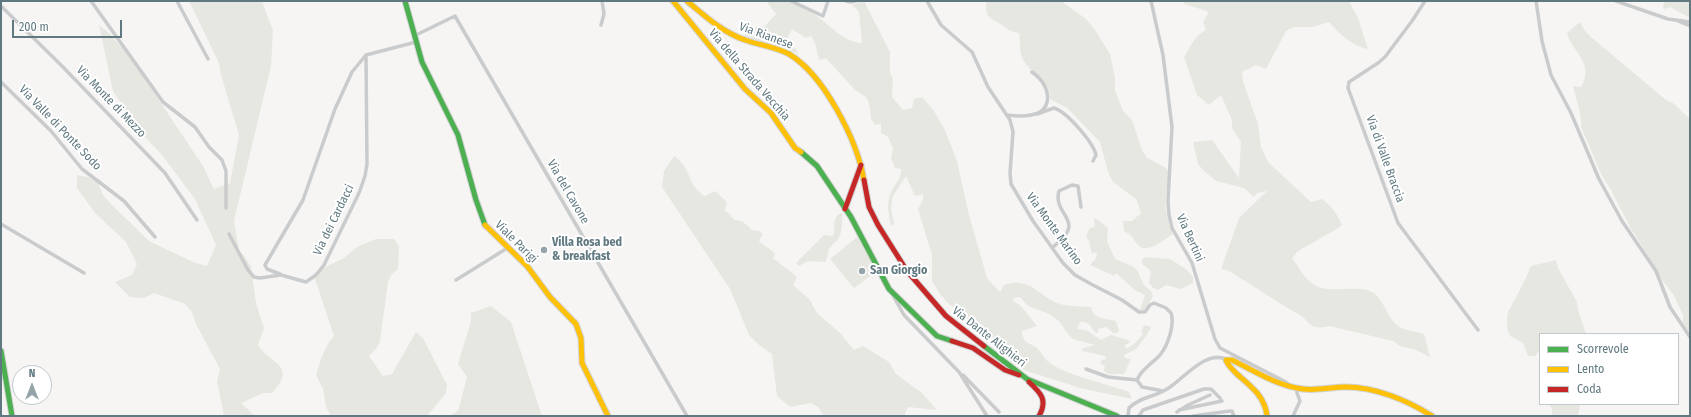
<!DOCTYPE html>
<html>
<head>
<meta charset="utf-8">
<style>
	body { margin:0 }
	#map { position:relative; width:1691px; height:417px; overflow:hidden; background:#f6f5f4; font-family:"Fira Sans Condensed",sans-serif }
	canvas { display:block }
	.frame { position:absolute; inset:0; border:2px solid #607980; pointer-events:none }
	.legend { position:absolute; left:1539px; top:333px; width:140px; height:72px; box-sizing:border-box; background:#fff; border:1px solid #bfc9cc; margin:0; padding:5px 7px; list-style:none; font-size:12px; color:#607980 }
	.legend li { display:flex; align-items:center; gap:8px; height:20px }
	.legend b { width:20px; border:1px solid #bfc9cc }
	.north { position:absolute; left:12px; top:365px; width:40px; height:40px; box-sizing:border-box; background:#fff; border:1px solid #bfc9cc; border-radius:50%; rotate:0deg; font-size:11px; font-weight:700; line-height:16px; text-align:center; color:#607980 }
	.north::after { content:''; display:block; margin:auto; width:14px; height:18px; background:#94a4a9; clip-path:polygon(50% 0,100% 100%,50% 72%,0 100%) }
	.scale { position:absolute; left:12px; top:20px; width:110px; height:18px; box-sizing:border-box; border:2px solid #607980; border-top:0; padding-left:5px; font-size:12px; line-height:14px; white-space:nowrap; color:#607980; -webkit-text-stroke:3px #fff; paint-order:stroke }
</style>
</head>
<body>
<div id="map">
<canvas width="1691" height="417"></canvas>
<div class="frame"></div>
<ul class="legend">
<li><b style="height:5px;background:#4caf50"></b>Scorrevole</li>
<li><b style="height:5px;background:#ffc107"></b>Lento</li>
<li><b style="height:5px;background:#c62828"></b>Coda</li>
</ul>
<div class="north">N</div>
<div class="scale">200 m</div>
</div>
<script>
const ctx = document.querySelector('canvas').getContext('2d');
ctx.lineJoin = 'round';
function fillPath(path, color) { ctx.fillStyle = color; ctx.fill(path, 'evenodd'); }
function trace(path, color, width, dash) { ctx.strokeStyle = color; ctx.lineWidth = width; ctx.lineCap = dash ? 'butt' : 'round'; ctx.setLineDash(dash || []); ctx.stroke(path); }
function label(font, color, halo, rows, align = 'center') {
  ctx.font = font + ' "Fira Sans Condensed",sans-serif'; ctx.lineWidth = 4; ctx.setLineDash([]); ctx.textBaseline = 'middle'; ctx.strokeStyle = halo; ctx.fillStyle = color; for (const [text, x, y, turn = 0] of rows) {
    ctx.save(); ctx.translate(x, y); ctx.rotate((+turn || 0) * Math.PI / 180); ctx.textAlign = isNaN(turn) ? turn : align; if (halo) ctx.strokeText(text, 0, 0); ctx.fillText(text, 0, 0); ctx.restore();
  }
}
fillPath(new Path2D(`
	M189,1H262L273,31L271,66L234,221L239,250L245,257L251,267L256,303L264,328L258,345C269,364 299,365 272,393H263L241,403L255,416H224L217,381L220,369L196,324L192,312L185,304L154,293L144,298L130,297L115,282L132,275L137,264L126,242L96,214L77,188V175L88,177L98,183L103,195L111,204L149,241L193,262L207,266L216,245L195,199L162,155L140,132L113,91L99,25L110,34L131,58L203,166L214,189L230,183L239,135L221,75L219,63Z
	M766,1C772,1 780,0 785,1C795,3 808,10 817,16C831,26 843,42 862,43L859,12L852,5L864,1L890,52V73L893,78L892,97L903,110L912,108L914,99L922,97L934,111L945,130L957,161L969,215L987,278L1000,292L1004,285C1029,275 1039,297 1060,304C1067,306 1084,307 1091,307C1094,320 1104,318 1116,321L1119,331L1117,333H1113L1106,327L1098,329V333H1096C1091,328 1090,320 1080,322L1077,329L1086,330L1101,340L1111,335L1128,340L1130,341L1129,343L1125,345L1126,349L1134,344L1143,334L1141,332L1144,325L1151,327L1147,335L1136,349L1124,355L1125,358L1131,359L1124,374H1108L1104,371L1105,367L1100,363L1102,360L1106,359L1105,356L1083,351L1081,349L1095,345L1073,339L1067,333L1060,322L1049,314L1028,306L1021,298L1017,297L1014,298L1013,301L1020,305L1037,326L1022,331C1023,344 1029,342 1037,348C1042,353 1045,360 1051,364C1072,377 1105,383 1129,392L1132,399L1080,388L1024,370L972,326L965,316L948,303L940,294L932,281V255L918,209L923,199V194L915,196L906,176L893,196L891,208L894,224L893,226L891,225C888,213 886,201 892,190C896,182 901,179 901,169L895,168L891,158L893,148L888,137L881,133V124L875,125L871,119L869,103L866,97L855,90L826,58L820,60C815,51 818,45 811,36L806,38L792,29L788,37L789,44L796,49L799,54L782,47L745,37C742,24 756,28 764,27L776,14Z
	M987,1H1061L1086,19L1095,30L1110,54L1115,78V90L1123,111L1132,120L1142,150L1147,158L1166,168L1169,172C1166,197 1162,209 1173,234C1165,239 1146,256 1137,244C1131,236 1134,237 1124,231L1123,221H1132L1141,213L1136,199L1113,182L1108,172L1100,142L1067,108L1050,99C1051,80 1032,75 1024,61C1018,52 1021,43 1019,33C1009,31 1010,31 1002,25C992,19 983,17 987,1Z
	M1183,1H1349L1358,18L1368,49C1352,46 1339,34 1329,22L1313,27H1294L1286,31L1266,69L1256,65L1242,72L1243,81L1258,124L1261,147L1268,162L1311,202L1322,199C1332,206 1337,214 1342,225L1337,229L1298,251L1292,258C1298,266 1304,278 1313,284C1329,296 1360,282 1375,294C1384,301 1388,319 1398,326C1406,331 1416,331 1424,334L1430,357L1416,350L1400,346L1393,341L1329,326C1308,332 1310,318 1294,312L1229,271L1221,269L1239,218L1267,191L1257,193L1254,197L1244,188L1216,181L1203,170L1198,164L1193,142L1212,140L1239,178L1241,142L1232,128V120L1221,95L1209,105L1197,95L1184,57C1191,46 1194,36 1206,30L1203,22L1209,12L1185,4Z
	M1664,1H1690V18L1670,7L1665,9L1663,8Z
	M1580,22L1585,31L1591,37L1666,100L1673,103L1690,119V333L1683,323V315L1673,294L1662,280L1636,236L1631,229L1611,190L1602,176L1581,127C1582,115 1576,99 1573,86L1581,87C1595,63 1573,54 1567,33Z
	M674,156C693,169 686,185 705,196L715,191L727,202L725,211L730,214L734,220C743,220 747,225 752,230L759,231L763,234L759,241C765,247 769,247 775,254L773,258L797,277L793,285L810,300L817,313L840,333L854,350L863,346L889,362L896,374L922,393L937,410L908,407L904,416H824L818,407L811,403L790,407L777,396L772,354L759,345L749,335L730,289L662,187L664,171Z
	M841,213L843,215C841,222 843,231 839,237C837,242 831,245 829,249C828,254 828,257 825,262L808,261L799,266L796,263L824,235L833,236C836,228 831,218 841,213Z
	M1095,218L1108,228L1107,241L1115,259L1132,266L1137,270L1144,285L1152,292L1153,296L1144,312L1140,310L1145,295L1135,290L1116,273L1114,276L1090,265L1096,258L1097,253L1095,252L1092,254L1089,241L1086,237L1089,229L1095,226L1094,220Z
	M857,237L877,271L854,288L830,259Z
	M376,239H394L399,246L398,269L392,274L388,282L380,341L376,349L369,356L383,376L392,374L416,332L423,338L447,385L446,393L427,416H331L326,407L323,389L316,375C320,362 324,347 334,336L315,279V272L344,258L357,247Z
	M1145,257L1170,259L1186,269L1193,277V283L1181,289L1166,285L1158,290L1153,288L1149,283L1151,271L1142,264V260Z
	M1556,260L1558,268L1577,302L1578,310L1586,334H1540V350L1535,356H1528L1523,343L1510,336L1507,328V320L1508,312L1523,284L1531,266Z
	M491,306L511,322L542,416H449L458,411L467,377L458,364L471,321V313Z
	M1549,404H1580L1578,416H1552V409Z`), '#e6e7e1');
const fast = new Path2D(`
	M405,1L422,62L458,135L476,200L485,225
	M801,152L817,166L851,217L889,289L937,336L952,341
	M984,346L1027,379L1117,416
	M1,351L12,416`);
const slow = new Path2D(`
	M673,1L745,89L771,113L795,148L801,152
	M687,1C705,16 722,32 745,40C759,45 776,47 789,54C824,75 857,140 864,180
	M485,225L527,266L550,297L576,324L581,338L582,363L608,416
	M1267,416C1265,397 1252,387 1238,375C1233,370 1228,366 1226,360H1232C1255,371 1277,386 1303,389C1317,391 1331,387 1346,387C1375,387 1407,400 1432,416`);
const jam = new Path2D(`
	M864,180L869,207L878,225L907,271L946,316L984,346
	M845,209L861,165
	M952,341L973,348L1005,370L1019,375
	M1029,382C1041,393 1048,400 1039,416`);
trace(fast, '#d2d3d4', 7);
trace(slow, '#d2d3d4', 7);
trace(jam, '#d2d3d4', 7);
trace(new Path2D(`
	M91,1L163,102L195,127L209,147L222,160L226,171V208
	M177,1L208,59
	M791,1L823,16L828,1
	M846,1L851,2L856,1
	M927,1L941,25L972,52L988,87L1010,120L1013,132L1010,173L1011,184L1033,221L1063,263L1075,275L1091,284L1122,300L1139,312H1145L1150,305L1154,303L1166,308L1171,313C1175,325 1168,345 1160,355C1153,363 1141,369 1137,380L1142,387L1163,391
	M1151,1L1163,55L1172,127L1168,201L1169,215L1172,228L1192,263L1215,339L1220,348L1284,381L1291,386
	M1425,1L1412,21L1385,57L1378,63L1349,82L1348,88L1398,223L1478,330
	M1536,1L1542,41L1551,75L1571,113L1599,179L1622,221L1656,271L1670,307L1690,337
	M1616,1L1668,19L1690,22
	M1,6L63,67L165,173L197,220
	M1678,21L1690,26
	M601,25L604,14L602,1
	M414,36L455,16L687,416
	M1,82L51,131L82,169L124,201L155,237
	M1037,114L1054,108C1067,112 1093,142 1096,155L1093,161
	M1007,115C1016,116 1027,117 1035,114C1050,110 1050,94 1043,83C1040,78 1036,75 1032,72
	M1,224L84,273
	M229,234L248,270L254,277L260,278L281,275L306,282L316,275L324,265L359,193L365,176L367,164L366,55
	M1053,247C1089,220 1052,216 1059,191L1072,185L1078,186L1081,207
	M280,274L267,269L265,265L303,200L335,109L352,72L366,55L416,42
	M456,280L509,247
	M892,294L904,315L959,372L987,416
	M1086,369L1108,377L1137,380
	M963,375L999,412
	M1179,410L1222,401
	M1177,412L1188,405L1210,395
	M1128,416L1129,408C1139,397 1155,397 1167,389C1183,380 1206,348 1228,360
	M1139,416L1143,410L1204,389H1211L1220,398
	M1193,416L1230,411H1232L1234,416
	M1293,416L1300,401L1297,393V389`), '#cacbcc', 3.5);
trace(fast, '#4caf50', 5);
trace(slow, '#ffc107', 5);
trace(jam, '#c62828', 5);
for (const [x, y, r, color] of [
	[544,250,4,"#94a4a9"],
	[862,271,4,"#94a4a9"]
]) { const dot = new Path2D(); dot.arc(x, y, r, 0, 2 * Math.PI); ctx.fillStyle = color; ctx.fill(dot); trace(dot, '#fff', 1.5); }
label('12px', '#607980', '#fff', [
	["Via Rianese",766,36,20],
	["Via della Strada Vecchia",749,75,49],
	["Via Monte di Mezzo",111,102,46],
	["Via Valle di Ponte Sodo",60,128,46],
	["Via di Valle Braccia",1385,159,70],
	["Via del Cavone",568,192,60],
	["Via dei Cardacci",334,220,-64],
	["Via Monte Marino",1054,229,54],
	["Via Bertini",1190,238,66],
	["Viale Parigi",516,242,45],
	["Via Dante Alighieri",989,337,38]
]);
label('bold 12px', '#607980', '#fff', [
	["Villa Rosa bed",552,243],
	["& breakfast",552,257],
	["San Giorgio",870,271]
], 'left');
</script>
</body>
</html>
